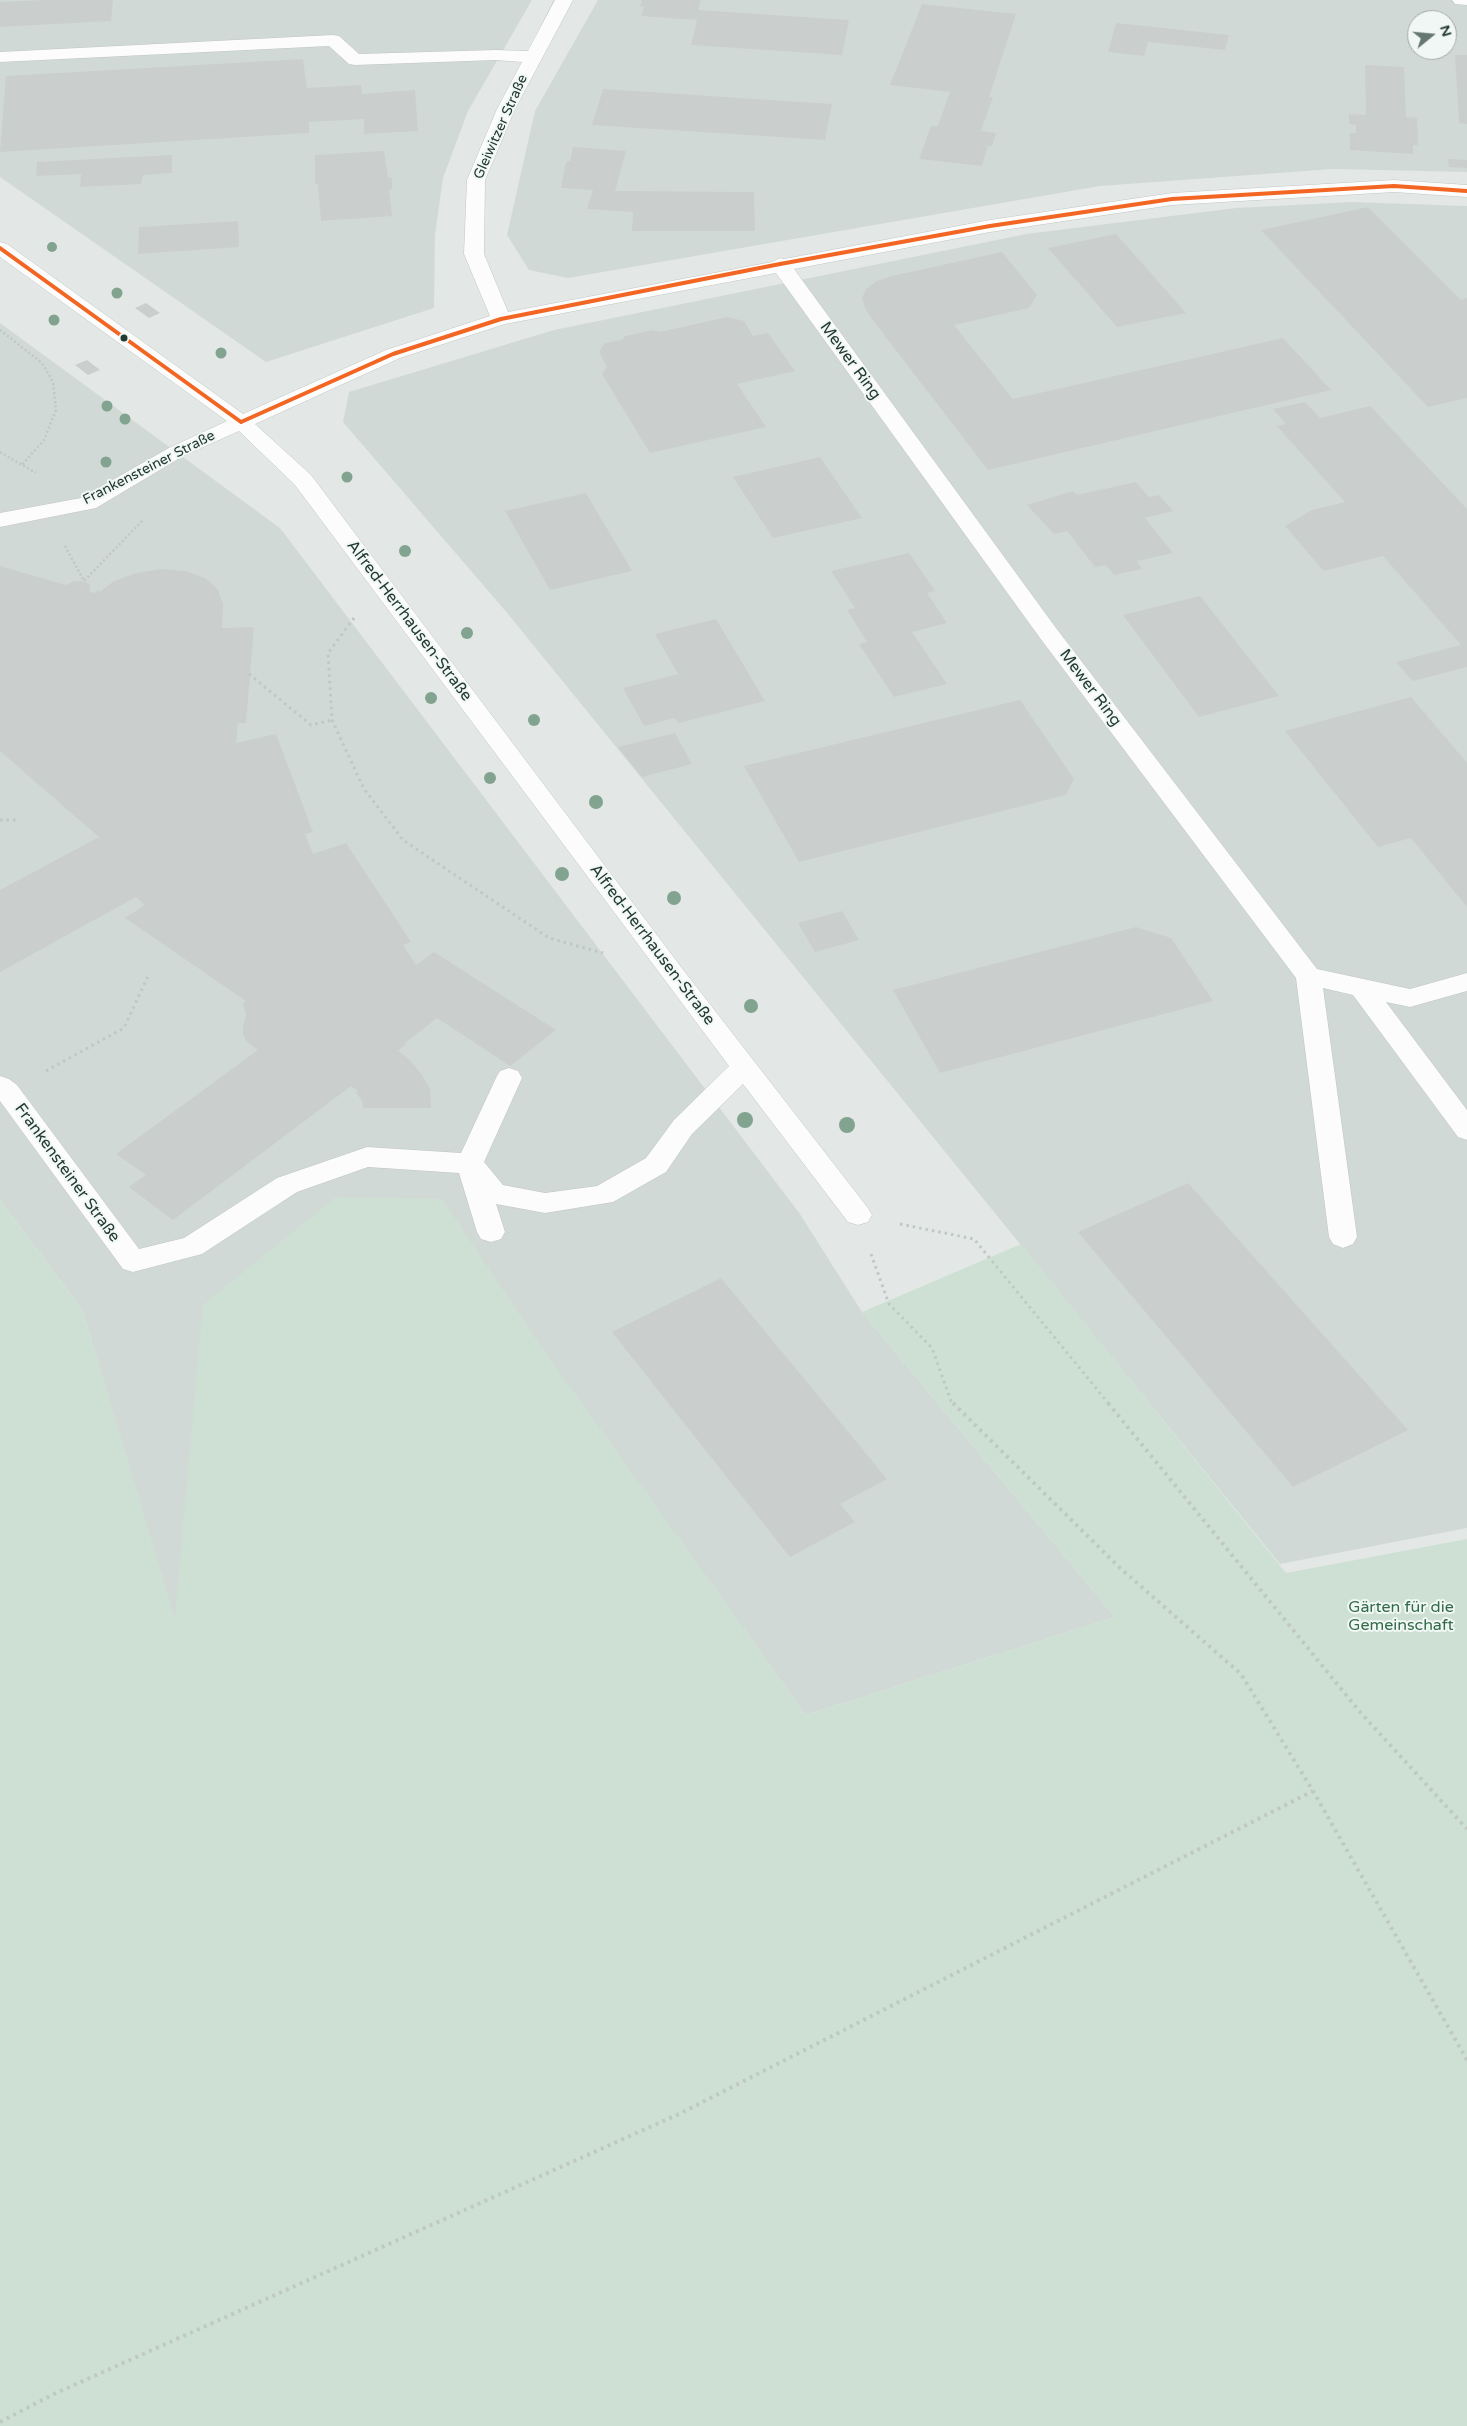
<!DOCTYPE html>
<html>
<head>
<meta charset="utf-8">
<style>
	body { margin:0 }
	#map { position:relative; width:1467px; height:2426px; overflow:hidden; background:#e3e8e6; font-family:"Varela Round",sans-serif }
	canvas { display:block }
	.north { position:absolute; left:1407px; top:10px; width:50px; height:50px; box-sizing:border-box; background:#f1f7f4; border:1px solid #9faba7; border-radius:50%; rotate:73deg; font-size:14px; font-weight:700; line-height:20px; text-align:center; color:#233933 }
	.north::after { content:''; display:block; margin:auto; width:18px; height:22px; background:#667672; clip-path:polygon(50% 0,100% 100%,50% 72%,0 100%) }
</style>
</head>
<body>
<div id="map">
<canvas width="1467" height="2426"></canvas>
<div class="north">N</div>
</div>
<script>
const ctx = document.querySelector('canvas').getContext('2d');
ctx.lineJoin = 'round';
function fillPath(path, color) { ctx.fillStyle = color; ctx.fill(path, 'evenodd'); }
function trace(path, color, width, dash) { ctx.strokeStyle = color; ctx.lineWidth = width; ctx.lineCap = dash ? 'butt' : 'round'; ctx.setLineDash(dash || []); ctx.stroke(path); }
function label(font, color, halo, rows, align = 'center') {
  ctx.font = font + ' "Varela Round",sans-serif'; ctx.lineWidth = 4; ctx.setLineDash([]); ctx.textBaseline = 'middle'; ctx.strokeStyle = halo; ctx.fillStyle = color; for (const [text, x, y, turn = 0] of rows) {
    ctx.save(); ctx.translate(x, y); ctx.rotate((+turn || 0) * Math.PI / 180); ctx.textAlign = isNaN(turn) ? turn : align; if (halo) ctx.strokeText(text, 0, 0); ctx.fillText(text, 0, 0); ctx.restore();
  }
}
fillPath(new Path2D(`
	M0,0H532L468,111L443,178L435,235L434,308L266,362L0,177Z
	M598,0H1467V172L1333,169L1100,186L568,278L529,270L507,235L535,111ZM1417,20H1447V50H1417Z
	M1352,202L1467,206V1528L1280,1564L508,614L343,422L349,392L554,330L1026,234L1236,208Z
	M0,323L280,528L800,1214L862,1312L1115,1617L806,1715L536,1341L175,1621L82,1309L0,1200Z`), '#d1d9d6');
fillPath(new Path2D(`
	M336,1197L442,1199L537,1341L806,1715L1115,1617L862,1312L1021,1244L1286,1573L1467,1539V2426H0V1200L82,1309L175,1619L203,1305Z`), '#cee0d4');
fillPath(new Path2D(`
	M45,0H113L111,21L0,27V2Z
	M642,0H701L698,10L849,20L842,55L691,45L697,20L641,16L644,7L640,6Z
	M922,4L1016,14L989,97H993L981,131L996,133L992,146H988L982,166L919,159L931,126H938L950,92L890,85Z
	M1116,23L1229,35L1225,50L1148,42L1144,56L1108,52Z
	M1455,55H1467V124L1459,123Z
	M303,59L307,88L361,85L362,94L415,90L418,131L364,134V119L309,122V133L0,152L6,76Z
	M1365,65L1404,67L1406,117L1417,118L1418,145H1413V154L1350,150V133H1356V125L1349,124V114L1366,115Z
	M603,89L832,104L825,140L592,125Z
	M573,147L626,151L615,191L754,192L755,231H632L633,212L587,209L593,190L561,188L565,166L567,161H570Z
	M384,151L388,178H392V189H389L392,216L321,221L318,184H315V155Z
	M172,155V173L143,175L141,184L80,187L81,174L36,176L37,162Z
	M1448,159L1467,160V168L1449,167Z
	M1368,207L1461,300L1467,298V398L1428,407L1261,230Z
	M238,221L239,247L138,254L139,227Z
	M1116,234L1186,313L1117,327L1048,248Z
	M1002,252L1037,295L1029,308L954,325L1013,399L1283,338L1331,390L988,470L872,319L865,308L862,298L866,289L877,281L892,276Z
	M146,303L160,313L149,318L135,308Z
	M727,317L744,321L753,336L768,333L795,371L737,384L766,427L650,453L602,374L607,367L599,352L605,343L622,340L625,336L653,330L660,332Z
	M87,360L100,370L88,375L75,365Z
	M1305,402L1320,418L1370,406L1467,509V667L1413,681L1396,662L1461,645L1383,556L1324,571L1285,526L1312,510L1345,502L1277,426L1286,424L1273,409Z
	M820,457L862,518L773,538L733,477Z
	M1136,482L1149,497L1159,495L1173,511L1145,518L1173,553L1137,561L1142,569L1114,575L1106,565L1095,567L1067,531L1054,534L1027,505L1073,491L1077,495Z
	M586,493L632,571L550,590L505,511Z
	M909,553L935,591L927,593L947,623L912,632L947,684L894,697L859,644L867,642L847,610L855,608L831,571Z
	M0,566L66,585L74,581H84L90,585L89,591L94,593L101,588L97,594L114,581L136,573L161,569L185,571L205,578L218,590L223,604L222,628L254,627L246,723H238L236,743L276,734L313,832L305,834L313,854L346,843L411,942L403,945L416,965L434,952L556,1030L510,1066L437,1018L405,1043L406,1044L398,1051L410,1060L422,1075L430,1089L431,1108H363L362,1101L356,1092L358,1091L351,1086L173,1220L129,1187L146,1175L116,1154L258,1050L247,1042L243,1034V1026L246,1015L243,1003L246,1001L125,918L145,905L136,897L0,972V890L99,837L0,751Z
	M1200,596L1279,696L1199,717L1123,615Z
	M716,619L765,701L679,723L674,718L644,726L623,688L678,674L655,634Z
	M1411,697L1467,763V907L1411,838L1378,847L1285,731Z
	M1020,700L1074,779L1066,795L799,862L744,766Z
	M675,733L692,764L642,777L618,747Z
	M842,911L859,940L815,952L798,923Z
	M1136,927L1171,938L1213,1001L940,1073L893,990Z
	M1188,1183L1408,1430L1293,1487L1078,1232Z
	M721,1278L887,1479L840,1504L855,1522L790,1557L612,1332Z`), '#cacfcd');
const minor = new Path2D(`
	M555,0H573L515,109L485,180L484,254L508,312L772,262L780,258L784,259L990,220L1172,193L1394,180L1467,185V197L1394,192L1172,205L990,232L794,269L1056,628L1317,969L1410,989L1467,973V991L1410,1007L1386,1002L1467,1110V1140L1458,1137L1353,995L1323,988L1357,1237L1353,1244L1343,1248L1333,1244L1329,1237L1296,978L1040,638L776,273L505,324L400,358L255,424L311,475L681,967L868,1208L872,1215L868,1222L858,1225L848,1222L743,1084L692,1134L666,1172L613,1202L545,1213L496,1204L505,1232L501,1239L491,1242L481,1239L477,1232L459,1173L368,1167L297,1192L202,1254L133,1272L123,1269L0,1101V1076L9,1079L17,1085L139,1249L184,1238L277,1178L367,1147L461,1153L496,1078L500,1071L509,1068L518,1071L522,1078L484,1162L503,1185L545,1193L597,1186L646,1158L674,1120L729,1066L295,485L239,431L183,456L96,508L0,527V513L81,498L169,448L227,421L0,257V242L7,244L243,414L386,350L490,316L464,254L467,180L497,109L522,62L496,60L355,65L349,64L329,46L0,62V52L333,35L339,36L359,54L496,50L528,51Z
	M1452,0H1467V5L1455,4Z`);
trace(minor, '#c0c5c3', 1);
trace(new Path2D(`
	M0,330L42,363L53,382L56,410L44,440L22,465
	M0,452L36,473
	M65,546L84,581L143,520`), '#c0c8c5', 2.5, [2, 2.5]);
trace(new Path2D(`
	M354,618L328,653L332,720L364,789L403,840L549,938L603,953
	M249,674L311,725L332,720
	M0,820H16
	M46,1071L124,1028L148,976
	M900,1224L974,1239L1109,1404
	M871,1254L889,1304L932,1348L951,1401L954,1404`), '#c0c8c5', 3, [2.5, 4]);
trace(new Path2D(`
	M953,1403L1120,1568L1241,1674L1313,1791L1467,2060
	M1108,1403L1360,1712L1467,1829
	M0,2422L54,2394L679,2114L1313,1791`), '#c0c8c5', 4, [3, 4.5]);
fillPath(minor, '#fbfcfb');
trace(new Path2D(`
	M0,248L241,422
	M241,422L393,354L501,319L780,264L990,226L1172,199L1394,186L1467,191`), '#f26522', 4);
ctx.fillStyle = '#82a390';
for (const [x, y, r] of [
	[52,247,5],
	[117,293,5.5],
	[54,320,5.5],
	[221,353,5.5],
	[107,406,5.5],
	[125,419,5.5],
	[106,462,5.5],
	[347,477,5.5],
	[405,551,6],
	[467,633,6],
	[431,698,6],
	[534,720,6],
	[490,778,6],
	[596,802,7],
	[562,874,7],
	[674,898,7],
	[751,1006,7],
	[745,1120,8],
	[847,1125,8]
]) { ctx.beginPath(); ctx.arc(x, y, r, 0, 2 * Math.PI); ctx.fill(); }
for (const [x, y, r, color] of [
	[124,338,4.5,"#233933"]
]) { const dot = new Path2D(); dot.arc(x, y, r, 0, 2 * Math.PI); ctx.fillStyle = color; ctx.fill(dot); trace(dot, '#f1f7f4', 2); }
label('14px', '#233933', '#f1f7f4', [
	["Gleiwitzer Straße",501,127,-66],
	["Frankensteiner Straße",149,468,-27]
]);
label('16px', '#233933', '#f1f7f4', [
	["Mewer Ring",850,361,54],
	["Alfred-Herrhausen-Straße",409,621,53],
	["Mewer Ring",1090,688,53],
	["Alfred-Herrhausen-Straße",652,945,53],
	["Frankensteiner Straße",67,1173,54]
]);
label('16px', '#326b49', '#f1f7f4', [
	["Gärten für die",1401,1608],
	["Gemeinschaft",1401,1626]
]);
</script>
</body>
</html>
